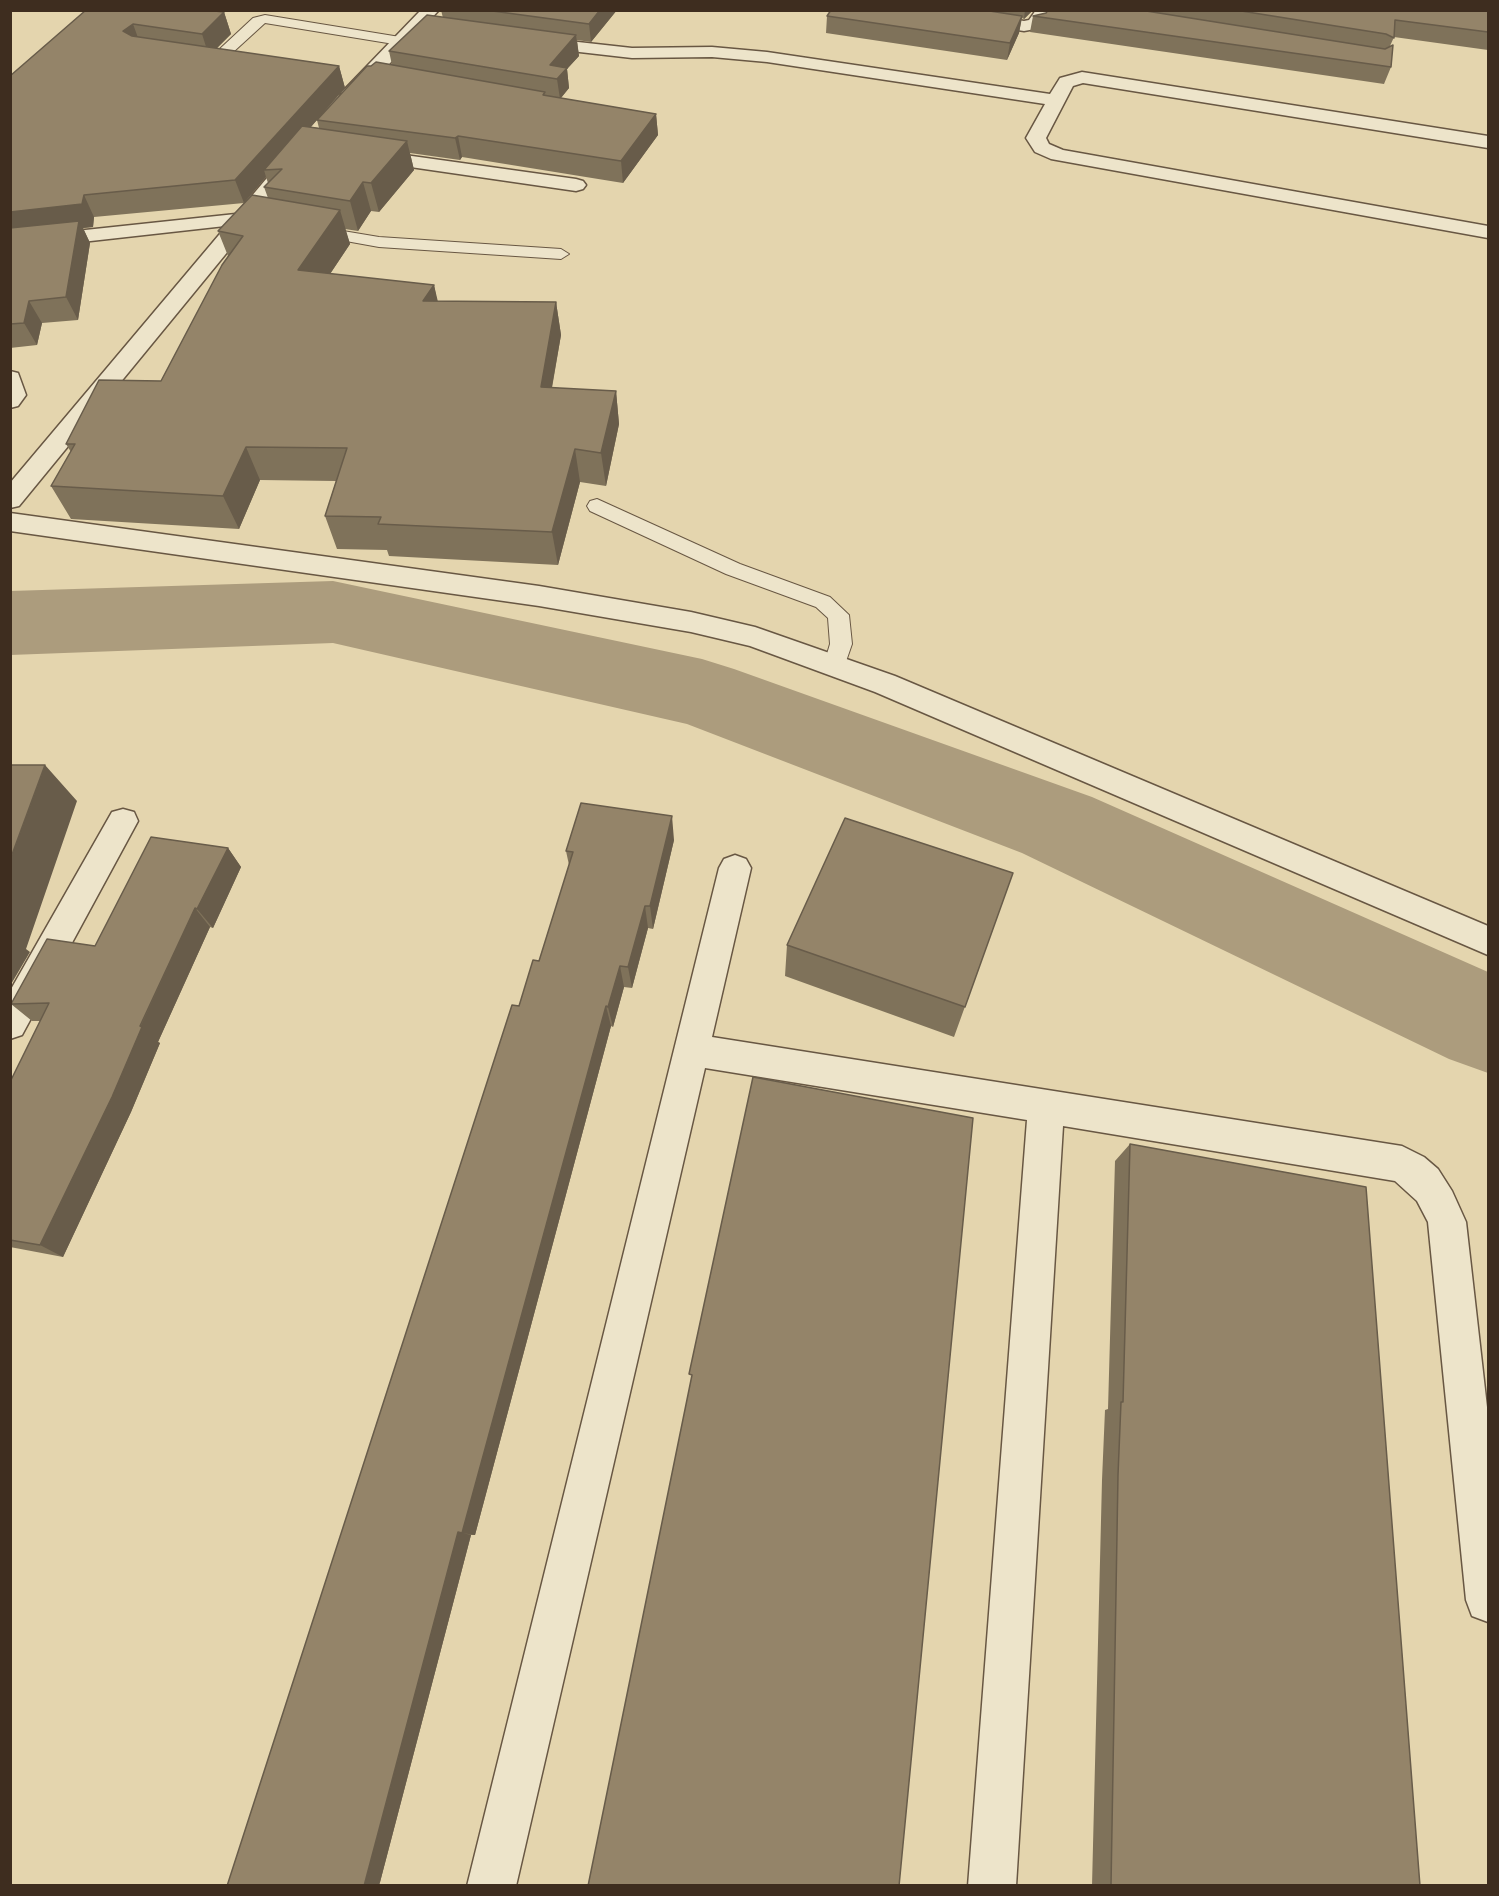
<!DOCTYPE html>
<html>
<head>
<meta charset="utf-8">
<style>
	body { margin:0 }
	#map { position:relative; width:1499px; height:1896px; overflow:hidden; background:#e4d5ae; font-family:"Gentium Book Plus",serif }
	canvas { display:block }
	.frame { position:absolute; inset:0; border:12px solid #3e2d1f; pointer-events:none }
</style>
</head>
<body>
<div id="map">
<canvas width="1499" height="1896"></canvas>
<div class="frame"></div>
</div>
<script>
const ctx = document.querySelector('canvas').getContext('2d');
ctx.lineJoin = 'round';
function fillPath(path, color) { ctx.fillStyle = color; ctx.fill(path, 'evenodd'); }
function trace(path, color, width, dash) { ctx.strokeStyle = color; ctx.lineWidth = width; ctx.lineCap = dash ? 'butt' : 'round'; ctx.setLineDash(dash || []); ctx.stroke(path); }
fillPath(new Path2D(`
	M333,581L702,659L734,669L1092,797L1488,972V1073L1449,1059L1022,853L687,724L333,643L10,655V591Z`), '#ac9c7d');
const service = new Path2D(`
	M265,15L400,37L407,41L400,45L265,23L219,65H209V59L253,18Z
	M313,226L379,237L561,249L569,254L561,259L379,247L307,234L305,231L307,228Z
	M597,499L740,564L830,597L849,615L852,644L843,670L835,672L827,670L824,664L830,644L828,618L816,607L726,574L590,511L587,506L590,501Z`);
const minor = new Path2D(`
	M909,10H955L1024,21L1029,20L1036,10H1053L1041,28L1024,31L917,15Z
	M533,37L632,48L712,47L767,52L1050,94L1060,78L1082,72L1488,136V148L1083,83L1073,86L1046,138L1049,144L1063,150L1488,226V238L1051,159L1035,152L1026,138L1045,104L767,62L712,57L632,58L527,46L524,42Z
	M369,150L576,179L583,181L586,185L583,189L576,191L362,160L359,156Z
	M245,213L252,215L255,219L252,223L10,250V238Z
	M10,371L18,373L26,395L18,406L10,408Z
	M10,513L539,586L691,612L755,627L895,676L1488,926V955L875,692L750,646L691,632L539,606L10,531Z
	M123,809L134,812L138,821L22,1035L10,1039V991L112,812Z
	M735,855L746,859L751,868L712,1037L1402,1146L1424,1157L1438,1169L1452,1191L1466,1222L1488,1416V1622L1472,1616L1466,1600L1428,1222L1417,1201L1395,1181L1063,1126L1016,1886H968L1027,1120L705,1068L516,1886H467L719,868L724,859Z`);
const tertiary = new Path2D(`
	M421,10H439L356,100H342L340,96L342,92Z
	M295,151L305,157L302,161L19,506L10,508V483L288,153Z`);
trace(service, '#685743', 2);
trace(minor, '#685743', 3);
trace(tertiary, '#685743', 3);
fillPath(service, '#ede4ca');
fillPath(minor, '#ede4ca');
fillPath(tertiary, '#ede4ca');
fillPath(new Path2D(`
	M86,10H219L218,12H224L231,34L216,49L339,66L345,88L325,110L371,66L392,65L389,51L443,18L441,10H617L591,42L577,40L579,56L567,69L569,88L561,98L656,114L658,135L623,183L462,157L460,160L410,153L414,170L379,212L371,211L358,231L345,229L350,244L330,274L434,285L437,301L556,302L561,335L552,388L616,391L619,424L606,486L580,482L558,565L389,556L387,550L337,549L325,516L336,481L260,480L239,529L71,519L51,486L71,452L66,444L161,381L228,256L218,231L268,198L264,187L268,183L266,177L244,203L94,217L93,227L83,228L90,243L78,320L42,323L37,345L10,348V76ZM317,120L319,128L311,127Z
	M831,10H1033L1024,19L1022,18L1019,33L1007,60L826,33L827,16Z
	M1048,10H1488V50L1394,37L1390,46L1391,67L1384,84L1030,32L1033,16L1046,13Z
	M674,840L653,929L648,928L632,988L624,987L613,1027L611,1026L475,1535H471L379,1886L519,1006L539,961L569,865L566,851Z
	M228,848L241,867L213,928L210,927L158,1042L160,1043L131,1112L63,1257L10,1247V1082L41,1021H32L11,1004L95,946Z
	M1013,873L954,1037L785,976L787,945Z
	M1130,1144L1420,1886H1092L1102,1480L1105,1410L1108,1409L1115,1161Z`), '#7f725a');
fillPath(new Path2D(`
	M600,10H617L591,42L589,24Z
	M1025,10H1033L1024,19Z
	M224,12L231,34L209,56L202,34Z
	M1022,16L1019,33L1007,60L1010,43Z
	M133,24L141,46L123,31Z
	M576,35L579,56L567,69L569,88L560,99L557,79L550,65Z
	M339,66L345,88L273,170H264L266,177L244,203L235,180Z
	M656,114L658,135L623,183L621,161Z
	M458,136L462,157L460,160L455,138Z
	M407,141L414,170L379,212L371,183Z
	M363,182L371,211L358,231L350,201Z
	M84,195L94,217L93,227L83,228L90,243L78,320L66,297L10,236V212Z
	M340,210L350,244L310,304L298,270Z
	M434,285L442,319L423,301Z
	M29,301L42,323L37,345L24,323Z
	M556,302L561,335L546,420L541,387Z
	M616,391L619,424L606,486L601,453Z
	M246,447L260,480L239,529L223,496Z
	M575,449L580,482L558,565L552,532Z
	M45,765L77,801L26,949L30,952L10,986V860Z
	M672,816L674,840L653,929L650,906Z
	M228,848L241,867L213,928L197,909Z
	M645,906L648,928L632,988L628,967Z
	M195,908L210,927L158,1042L160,1043L131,1112L63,1257L40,1245Z
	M620,966L624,987L613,1027L608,1007Z
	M606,1006L611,1026L475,1535L462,1533Z
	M458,1532L471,1535L379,1886H364Z`), '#685c4a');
const building = new Path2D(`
	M86,10H205L224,12L202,34L133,24L123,31L132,36L339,66L235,180L84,195L82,204L10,212V76Z
	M485,10H600L589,24Z
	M831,10H983L1022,16L1010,43L827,16Z
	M1048,10H1140L1385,49L1393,45L1391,67L1033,16L1046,13Z
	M1235,10H1488V32L1395,20L1394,38L1386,34Z
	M427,15L576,35L550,65L567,68L557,79L389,51Z
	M376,62L545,92L543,95L656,114L621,161L458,136L455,138L317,120L367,66H371Z
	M302,126L407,141L371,183L363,182L350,201L264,187L282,169L264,170Z
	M252,195L340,210L298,270L434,285L423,301L556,302L541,387L616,391L601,453L575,449L552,532L378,524L381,517L325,516L347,448L246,447L223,496L51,486L75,444H66L99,380L161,381L222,265L243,236L218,231Z
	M79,221L66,297L29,301L24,323L10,324V228Z
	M10,765H45L10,860Z
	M581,803L672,816L650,906H645L628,967L620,966L608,1007L606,1006L462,1533L458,1532L364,1886H227L512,1005L519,1006L533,960L539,961L573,852L566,851Z
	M845,818L1013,873L965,1007L787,945Z
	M151,837L228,848L197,909L195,908L140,1026L142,1027L112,1097L40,1245L10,1240V1082L49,1003L11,1004L47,939L95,946Z
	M753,1077L973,1118L899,1886H588L692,1375L689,1374Z
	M1130,1144L1366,1187L1420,1886H1111L1118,1475L1121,1402H1123Z`);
fillPath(building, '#948469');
trace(building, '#685c4a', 1.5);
</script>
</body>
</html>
